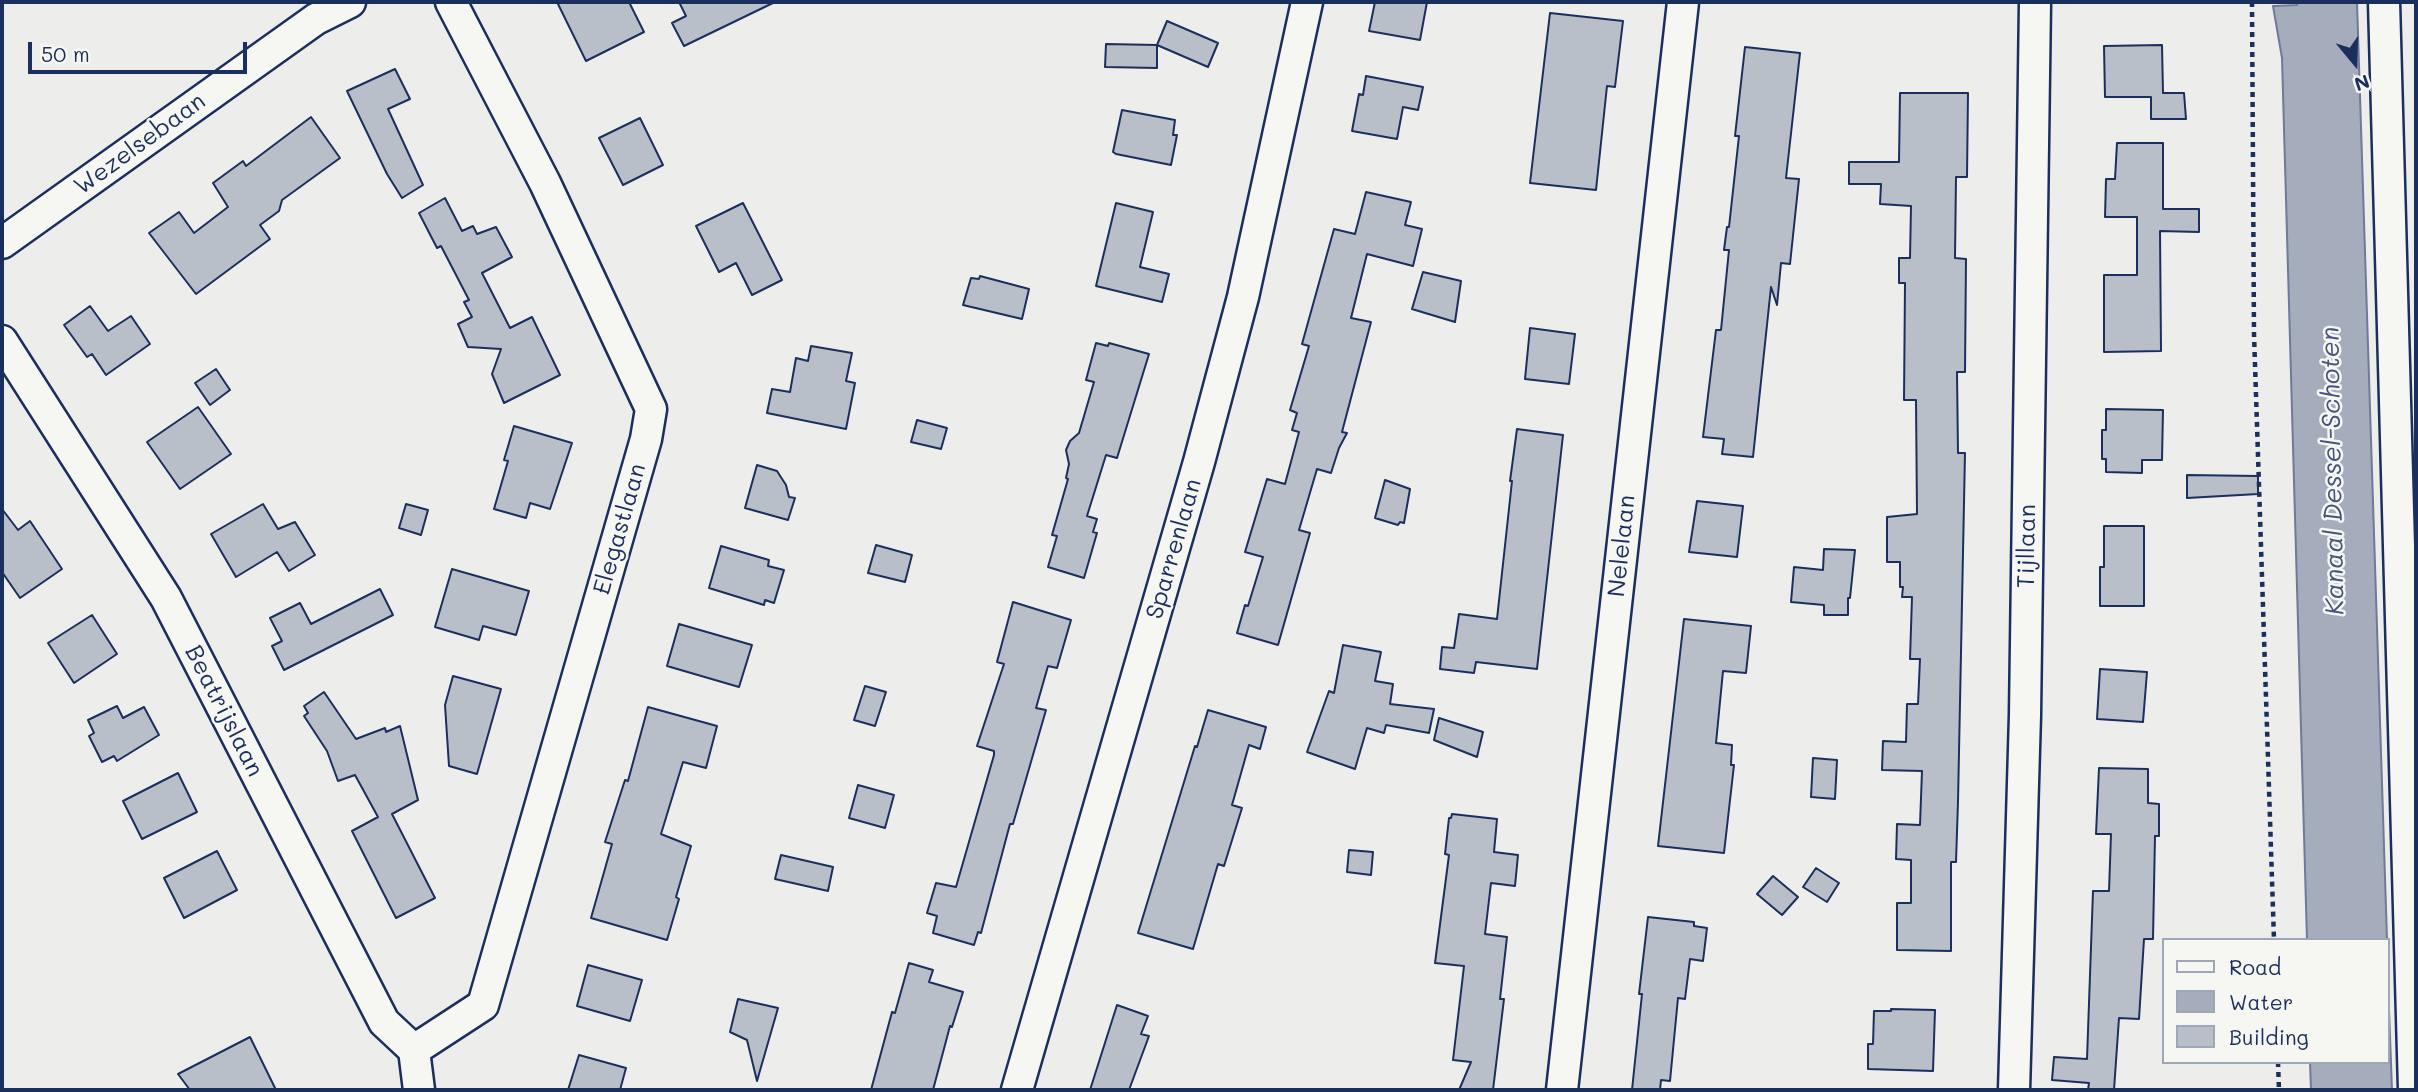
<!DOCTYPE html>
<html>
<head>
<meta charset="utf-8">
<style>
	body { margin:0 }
	#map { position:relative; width:2418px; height:1092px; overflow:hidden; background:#edeeec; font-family:Mali,sans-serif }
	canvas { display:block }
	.frame { position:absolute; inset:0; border:4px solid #1b2f5e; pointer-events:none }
	.legend { position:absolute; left:2162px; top:938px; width:228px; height:126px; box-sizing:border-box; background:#f6f6f2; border:2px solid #9ea6b7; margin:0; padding:9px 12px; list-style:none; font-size:21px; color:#1b2f5e }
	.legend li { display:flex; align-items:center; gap:14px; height:35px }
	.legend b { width:35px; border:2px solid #9ea6b7 }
	.north { position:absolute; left:2320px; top:28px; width:70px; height:70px; -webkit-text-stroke:5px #f6f6f2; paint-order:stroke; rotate:161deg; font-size:19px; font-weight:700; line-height:28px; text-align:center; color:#1b2f5e }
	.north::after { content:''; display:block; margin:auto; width:24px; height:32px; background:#1b2f5e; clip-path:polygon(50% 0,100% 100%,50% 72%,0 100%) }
	.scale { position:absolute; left:28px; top:42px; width:219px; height:32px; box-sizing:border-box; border:4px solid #1b2f5e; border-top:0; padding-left:9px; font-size:21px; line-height:24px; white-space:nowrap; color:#1b2f5e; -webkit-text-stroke:5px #f6f6f2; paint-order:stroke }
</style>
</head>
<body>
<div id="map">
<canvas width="2418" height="1092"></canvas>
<div class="frame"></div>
<ul class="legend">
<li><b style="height:9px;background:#f6f6f2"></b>Road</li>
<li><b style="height:19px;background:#a5acbc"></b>Water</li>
<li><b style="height:19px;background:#b9bfc8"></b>Building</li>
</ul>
<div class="north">N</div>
<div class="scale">50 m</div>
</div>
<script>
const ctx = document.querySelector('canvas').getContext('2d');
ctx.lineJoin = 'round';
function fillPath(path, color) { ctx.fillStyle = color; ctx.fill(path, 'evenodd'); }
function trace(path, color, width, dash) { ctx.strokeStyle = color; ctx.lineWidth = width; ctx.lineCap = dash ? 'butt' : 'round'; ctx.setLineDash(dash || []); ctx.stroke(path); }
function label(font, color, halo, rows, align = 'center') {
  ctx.font = font + ' Mali,sans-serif'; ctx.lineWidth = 5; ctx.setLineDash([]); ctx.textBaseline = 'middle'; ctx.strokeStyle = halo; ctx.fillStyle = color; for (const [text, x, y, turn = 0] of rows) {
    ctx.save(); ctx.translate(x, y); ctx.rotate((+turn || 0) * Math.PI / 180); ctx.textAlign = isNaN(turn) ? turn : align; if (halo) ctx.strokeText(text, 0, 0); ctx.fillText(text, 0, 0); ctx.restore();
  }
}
const water = new Path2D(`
	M2297,2H2357L2387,940H2307L2282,58L2273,6L2297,5Z
	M2388,982L2392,1090H2311L2310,1062H2388Z`);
fillPath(water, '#a5acbc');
trace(water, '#6e7a96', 2);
const building = new Path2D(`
	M557,2H629L644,32L586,61Z
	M679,2H775L684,46L672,23L686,16Z
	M1375,2H1427L1420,40L1369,31Z
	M1550,13L1623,21L1615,87L1607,86L1596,190L1530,183Z
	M1167,21L1218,43L1208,67L1157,45V68L1105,67L1106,44L1157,45Z
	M2162,45L2163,93H2184L2186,119H2151V97H2105L2104,46Z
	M1745,47L1800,53L1786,178L1799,179L1790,264L1781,263L1777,305L1771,287L1753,457L1722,454L1724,439L1703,437L1716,330H1721L1729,250H1724L1727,227H1729L1739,136H1735Z
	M395,69L410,99L388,109L423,185L402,198L387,174L347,91Z
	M1366,76L1423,87L1418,110L1403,107L1397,139L1352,131L1359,94L1363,95Z
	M1900,93H1968L1967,177H1956L1955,258L1966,259L1965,372H1957L1958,453H1965L1958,802L1956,862H1951V951L1897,950V903H1911V860L1896,859L1897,824L1920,825L1922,771L1882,770L1883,741L1906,742L1907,704H1918L1920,659H1910L1912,597H1902L1903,587H1900V562H1887V517L1917,514L1916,400H1904L1905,283H1899V258H1910L1911,206L1880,204L1881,184H1849V162H1899Z
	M1122,110L1175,120L1173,135H1177L1171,165L1116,154L1113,152Z
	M311,117L340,158L282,200L279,211L260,225L270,239L196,294L149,233L179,212L194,233L228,207L213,183L243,161L246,166Z
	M640,118L663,165L623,185L599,138Z
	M2117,143H2163V209H2199V232L2160,231L2161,351L2104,352V275H2137V217H2105L2106,179H2115Z
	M1366,192L1411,202L1405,225L1422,229L1413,266L1367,254L1351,318L1371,322L1342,432L1347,433L1339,448L1331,473L1317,469L1299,530L1310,533L1278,645L1237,633L1245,605L1248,606L1263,557L1245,552L1267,479L1285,484L1299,432L1292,430L1297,413L1290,410L1309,346L1302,344L1334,229L1355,234Z
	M445,198L462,231L473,226L477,234L496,227L512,257L482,273L510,328L532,317L560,375L504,403L492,374L501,349L468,347L458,324L472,317L464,302L469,300L441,246L437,248L419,213Z
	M743,203L782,280L752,295L736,263L719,272L696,226Z
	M1116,203L1153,212L1140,267L1169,274L1162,302L1096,286Z
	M1423,272L1461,281L1455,322L1412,309Z
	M980,276L1029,289L1022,319L963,305L971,278L979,279Z
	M90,306L108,331L131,316L150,344L106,375L92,354L87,357L64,325Z
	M1530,328L1575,334L1569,384L1525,379Z
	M1096,343L1108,346L1109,343L1149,354L1117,458L1106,455L1087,516L1097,519L1093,532L1097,533L1084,578L1048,567L1057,536L1052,535L1068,479L1066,478L1069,464L1066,450L1070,441L1079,433L1094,382L1086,380Z
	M811,346L852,353L846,381L855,383L846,429L767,413L772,389L790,392L796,358L808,361Z
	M216,369L230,390L210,405L195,383Z
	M198,407L231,454L180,489L147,442Z
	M2106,409L2163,410L2162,460H2142V473L2106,472V459H2102V430H2106Z
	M917,420L947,428L941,449L911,442Z
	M514,426L572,443L550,509L530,503L526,518L494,509L508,461L504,460Z
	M1517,429L1563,435L1537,669L1476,662L1474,673L1440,669L1442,647L1454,648L1459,614L1497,619L1512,481H1510Z
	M757,465L777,471L786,485L789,497L795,498L788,520L745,508Z
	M2187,475L2258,476V494L2187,498Z
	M1385,480L1410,489L1404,523L1400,522L1398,525L1375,518Z
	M1697,501L1743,506L1737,557L1689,552Z
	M263,504L278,529L295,522L315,555L289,571L277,552L236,577L211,534Z
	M406,504L428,510L421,535L399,528Z
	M2,509L18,530L30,521L62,569L20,598L2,572Z
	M2104,526H2144V606H2100V567H2104Z
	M876,545L912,555L905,582L868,573Z
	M721,546L769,560L768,566L784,570L774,603L765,600L764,605L709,588Z
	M1824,549L1855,550L1850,598H1848V615H1824V605L1791,602L1794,567L1823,570Z
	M452,569L529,591L516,635L483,626L479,640L435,627Z
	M380,589L393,615L284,670L272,646L282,641L270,618L300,603L311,624Z
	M1013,602L1071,620L1057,668L1048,666L1036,708L1046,710L1013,824H1010L981,933L978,932L974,945L933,933L937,916L927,913L936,883L956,887L994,755V751L977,746L1004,664L997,662Z
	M92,615L117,654L74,683L48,643Z
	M1684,619L1751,626L1746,673L1723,671L1716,743L1732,745L1731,765H1734L1724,853L1658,846Z
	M679,624L752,645L739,687L667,666Z
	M1343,645L1381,652L1375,681L1393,684L1390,704L1434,709L1429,733L1386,725L1384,733L1367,728L1355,769L1307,752L1329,691L1334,693Z
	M2100,669L2147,672L2143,722L2097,719Z
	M453,676L501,689L477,774L449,766L445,705Z
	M865,686L886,692L875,726L854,720Z
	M324,692L356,739L385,728L386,732L400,726L418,800L392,814L435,898L396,918L352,831L378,817L355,775L338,781L327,751L304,716L308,713L304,706Z
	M117,706L123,718L144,707L159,735L117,761L114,756L102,762L89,736L94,733L88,720Z
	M648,707L717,726L706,768L683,762L661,834L691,846L676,897L679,899L667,940L591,918L612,844L605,842L625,780L628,781Z
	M1208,710L1266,727L1260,749L1249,745L1232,805L1242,808L1224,866L1218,864L1193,949L1138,933L1195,746L1197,747Z
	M1439,718L1483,732L1477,757L1434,740Z
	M1813,758L1837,760L1835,799L1811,797Z
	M2099,768L2148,769V803L2159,804V836H2155L2153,939H2144L2139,1019L2119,1018L2114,1090H2088L2089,1083L2052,1080L2054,1057L2087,1059L2093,891H2109L2111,834H2096Z
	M178,773L197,812L142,839L123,801Z
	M858,785L894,795L885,828L849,818Z
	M1452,814L1497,819L1494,852L1518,855L1515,886L1491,883L1485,934L1507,937L1500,999H1504L1493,1090H1459L1471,1062L1453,1060L1464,966L1435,963L1449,855L1445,854L1449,818H1451Z
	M1349,850L1373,852L1371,875L1347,872Z
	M217,851L237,890L184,918L164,878Z
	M781,855L833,867L828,891L775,879Z
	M1816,868L1839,883L1827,902L1803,887Z
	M1773,876L1798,897L1782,915L1757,894Z
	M1648,917L1694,922V926L1707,928L1703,961L1690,959L1685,999L1678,998L1670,1081L1661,1080L1660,1090H1632L1642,994H1639Z
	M909,963L933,970L929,982L963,992L952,1027L950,1026L933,1090H871L892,1012L895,1013Z
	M588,965L642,980L630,1021L577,1006Z
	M738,999L778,1008L757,1081L747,1040L730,1032Z
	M1117,1005L1148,1016L1141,1034L1149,1036L1129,1090H1090Z
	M1891,1009L1935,1010L1933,1071L1868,1069V1044H1873L1874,1011H1891Z
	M250,1037L276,1090H190L178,1074Z
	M579,1055L626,1068L620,1090H568Z`);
fillPath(building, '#b9bfc8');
trace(building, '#1b2f5e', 2);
const minor = new Path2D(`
	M2384,2L2414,1090
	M2,243L316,19L350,2
	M2,341L166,598L384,1022L414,1050L419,1090
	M414,1050L483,1005L646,439L651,409L545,183L451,2
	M1017,1090L1199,462L1243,297L1307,2
	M1562,1090L1683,2
	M2014,1090L2025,715L2035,2`);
trace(minor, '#1b2f5e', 35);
trace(new Path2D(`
	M2252,2L2254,334L2274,940
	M2278,1062L2279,1090`), '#1b2f5e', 4.5, [5, 5]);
trace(minor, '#f6f6f2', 30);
label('24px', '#1b2f5e', '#f6f6f2', [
	["Wezelsebaan",140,144,-36],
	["Elegastlaan",620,529,-74],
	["Nelelaan",1622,546,-84],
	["Tijllaan",2027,546,-89],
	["Sparrenlaan",1174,549,-74],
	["Beatrijslaan",224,711,63]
]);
label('italic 26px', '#44547a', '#f6f6f2', [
	["Kanaal Dessel-Schoten",2333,471,-91]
]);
</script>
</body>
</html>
